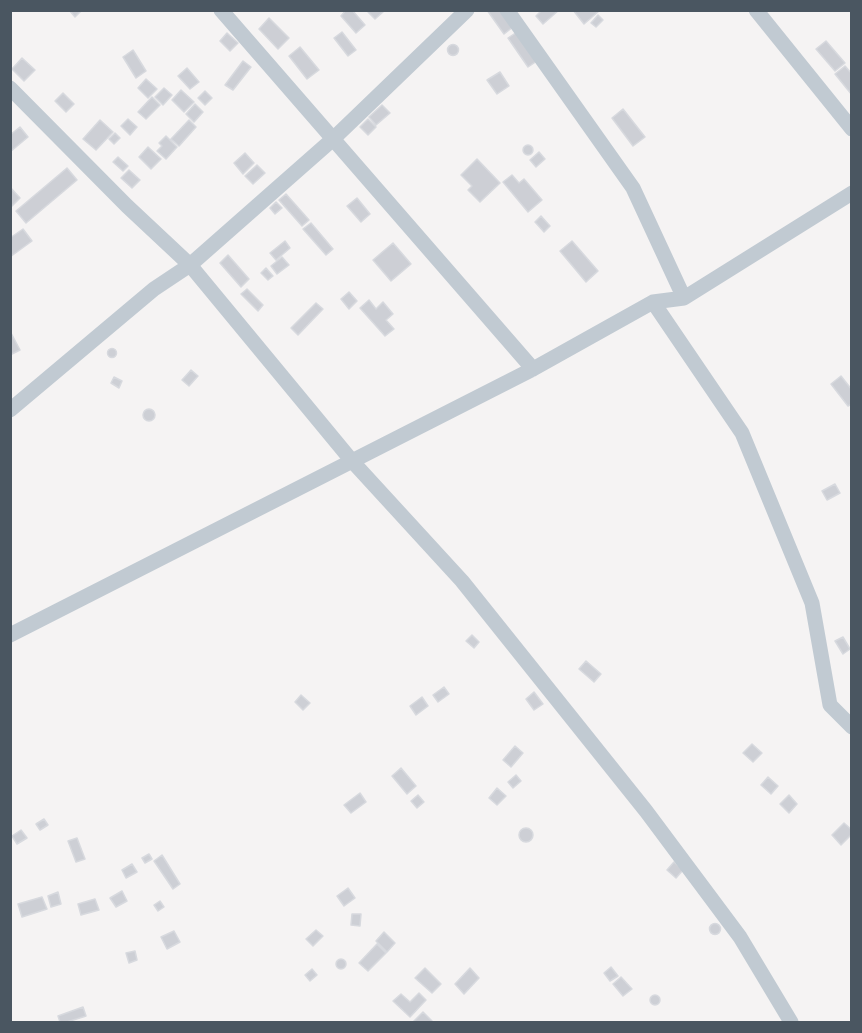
<!DOCTYPE html>
<html>
<head>
<meta charset="utf-8">
<style>
	body { margin:0 }
	#map { position:relative; width:862px; height:1033px; overflow:hidden; background:#f5f3f3; font-family:"Source Sans 3",sans-serif }
	canvas { display:block }
	.frame { position:absolute; inset:0; border:12px solid #4a5661; pointer-events:none }
</style>
</head>
<body>
<div id="map">
<canvas width="862" height="1033"></canvas>
<div class="frame"></div>
</div>
<script>
const ctx = document.querySelector('canvas').getContext('2d');
ctx.lineJoin = 'round';
function fillPath(path, color) { ctx.fillStyle = color; ctx.fill(path, 'evenodd'); }
function trace(path, color, width, dash) { ctx.strokeStyle = color; ctx.lineWidth = width; ctx.lineCap = dash ? 'butt' : 'round'; ctx.setLineDash(dash || []); ctx.stroke(path); }
const building = new Path2D(`
	M69,10H82L75,17Z
	M346,10H352L365,25L356,33L341,16Z
	M370,10H382L383,12L375,19L368,12Z
	M487,10H502L513,27L504,34Z
	M542,10H559L543,24L536,16Z
	M573,10H598L599,11L584,24Z
	M598,15L603,20L596,27L591,23Z
	M269,18L289,38L278,49L259,29Z
	M342,32L356,50L348,56L334,38Z
	M517,32L537,61L528,67L508,38Z
	M227,33L238,43L230,51L220,41Z
	M826,41L845,63L835,71L816,49Z
	M447.5 50a5.5 5.5 0 1 1 11 0a5.5 5.5 0 1 1-11 0Z
	M300,47L319,70L307,79L289,56Z
	M133,50L146,71L136,78L123,57Z
	M22,58L35,70L24,81L12,69Z
	M243,61L251,67L233,90L225,85Z
	M845,66L852,74V95L835,74Z
	M187,68L199,82L190,89L178,76Z
	M500,72L509,86L497,94L487,80Z
	M146,79L157,89L148,98L138,88Z
	M164,88L172,95L163,105L155,97Z
	M181,90L194,102L184,112L172,100Z
	M205,91L212,98L205,105L198,98Z
	M63,93L74,104L66,112L55,101Z
	M152,97L160,105L146,119L138,112Z
	M195,104L203,112L194,122L186,114Z
	M382,105L390,113L376,125L369,117Z
	M623,109L645,137L633,146L612,118Z
	M128,119L137,127L130,135L121,126Z
	M368,119L376,127L368,135L360,127Z
	M100,120L113,132L96,150L83,139Z
	M189,120L196,127L179,146L171,139Z
	M20,127L28,137L10,152V135Z
	M115,133L120,138L114,144L109,139Z
	M166,136L177,147L166,159L157,151L162,146L159,143Z
	M523 150a5 5 0 1 1 10 0a5 5 0 1 1-10 0Z
	M148,147L161,159L151,169L139,157Z
	M539,152L545,159L536,167L530,160Z
	M245,153L254,163L243,174L234,163Z
	M118,157L128,166L123,171L113,162Z
	M477,159L500,183L480,202L468,190L472,186L461,175Z
	M257,165L265,173L253,184L245,176Z
	M67,168L77,180L26,223L16,211Z
	M129,170L140,180L132,188L121,178Z
	M512,175L519,183L524,179L542,200L528,212L503,182Z
	M10,187L20,198L12,206L10,205Z
	M286,194L309,220L302,226L279,200Z
	M357,198L370,214L361,222L347,206Z
	M276,202L282,208L275,214L270,208Z
	M541,216L550,226L544,232L535,222Z
	M311,223L333,249L326,255L303,229Z
	M23,229L32,241L10,257V238Z
	M285,241L290,248L276,260L270,253Z
	M572,241L598,271L586,282L560,251Z
	M393,243L411,264L391,281L373,260Z
	M228,255L249,279L241,287L220,263Z
	M282,257L289,265L277,274L271,266Z
	M266,268L273,276L268,280L261,273Z
	M247,289L263,305L258,311L241,294Z
	M349,292L357,301L349,309L341,299Z
	M369,300L376,309L383,302L393,314L386,320L394,329L385,336L360,308Z
	M316,303L323,309L298,335L291,328Z
	M10,331L20,350L10,355Z
	M107.5 353a4.5 4.5 0 1 1 9 0a4.5 4.5 0 1 1-9 0Z
	M191,370L198,376L189,386L182,380Z
	M841,376L852,390V404L848,406L831,384Z
	M114,377L122,381L119,388L111,383Z
	M143 415a6 6 0 1 1 12 0a6 6 0 1 1-12 0Z
	M835,484L840,493L827,500L822,491Z
	M472,635L479,642L474,648L466,641Z
	M843,637L850,649L843,654L835,641Z
	M586,661L601,674L594,682L579,669Z
	M444,687L449,694L438,702L433,695Z
	M534,692L543,704L534,710L526,699Z
	M301,695L310,703L303,710L295,702Z
	M422,697L428,706L416,715L410,706Z
	M752,744L762,753L753,762L743,753Z
	M515,746L523,753L511,767L503,760Z
	M401,768L416,786L407,794L392,776Z
	M516,775L521,781L513,788L508,782Z
	M768,777L778,786L771,794L761,785Z
	M497,788L506,796L497,805L489,798Z
	M360,793L366,802L351,813L344,805Z
	M418,795L424,802L417,808L411,801Z
	M789,795L797,804L789,813L780,804Z
	M44,819L48,825L40,830L36,824Z
	M844,823L852,830V834L841,845L832,835Z
	M519 835a7 7 0 1 1 14 0a7 7 0 1 1-14 0Z
	M21,830L27,838L17,844L12,836Z
	M77,838L85,859L76,862L68,841Z
	M149,854L152,859L145,863L142,858Z
	M162,855L180,884L173,889L154,861Z
	M674,862L683,870L676,878L667,870Z
	M132,864L137,872L126,878L122,870Z
	M348,888L355,898L344,906L337,896Z
	M122,891L127,901L116,907L110,898Z
	M58,892L61,904L51,907L48,896Z
	M42,897L47,909L22,917L18,904Z
	M95,899L99,910L81,915L78,904Z
	M160,901L164,907L158,911L154,905Z
	M352,914H361L360,926L351,925Z
	M709.5 929a5.5 5.5 0 1 1 11 0a5.5 5.5 0 1 1-11 0Z
	M316,930L323,936L313,946L306,939Z
	M174,931L180,942L167,949L161,937Z
	M384,932L395,943L387,952L376,941Z
	M377,944L386,953L368,971L359,963Z
	M135,951L137,960L129,963L126,953Z
	M336 964a5 5 0 1 1 10 0a5 5 0 1 1-10 0Z
	M611,967L618,976L610,981L604,973Z
	M425,968L441,984L432,993L415,978Z
	M470,968L479,978L464,994L455,984Z
	M312,969L317,975L310,981L305,975Z
	M621,977L632,989L623,996L613,984Z
	M419,993L426,1000L410,1017L393,1001L401,994L410,1002Z
	M650 1000a5 5 0 1 1 10 0a5 5 0 1 1-10 0Z
	M83,1007L86,1016L67,1022H60L58,1016Z
	M423,1012L432,1021L430,1022H413Z`);
fillPath(building, '#cdcfd5');
trace(building, '#d7d9de', 1.5);
trace(new Path2D(`
	M221,10L533,369
	M507,10L633,188L684,298
	M756,10L852,129
	M10,88L127,206L190,265L352,461L462,581L646,811L740,937L791,1022
	M653,302L742,433L812,603L830,705L852,727
	M10,410L154,289L190,265L333,139L467,10
	M10,635L533,369L653,302L684,298L852,193`), '#c1cad2', 15);
</script>
</body>
</html>
